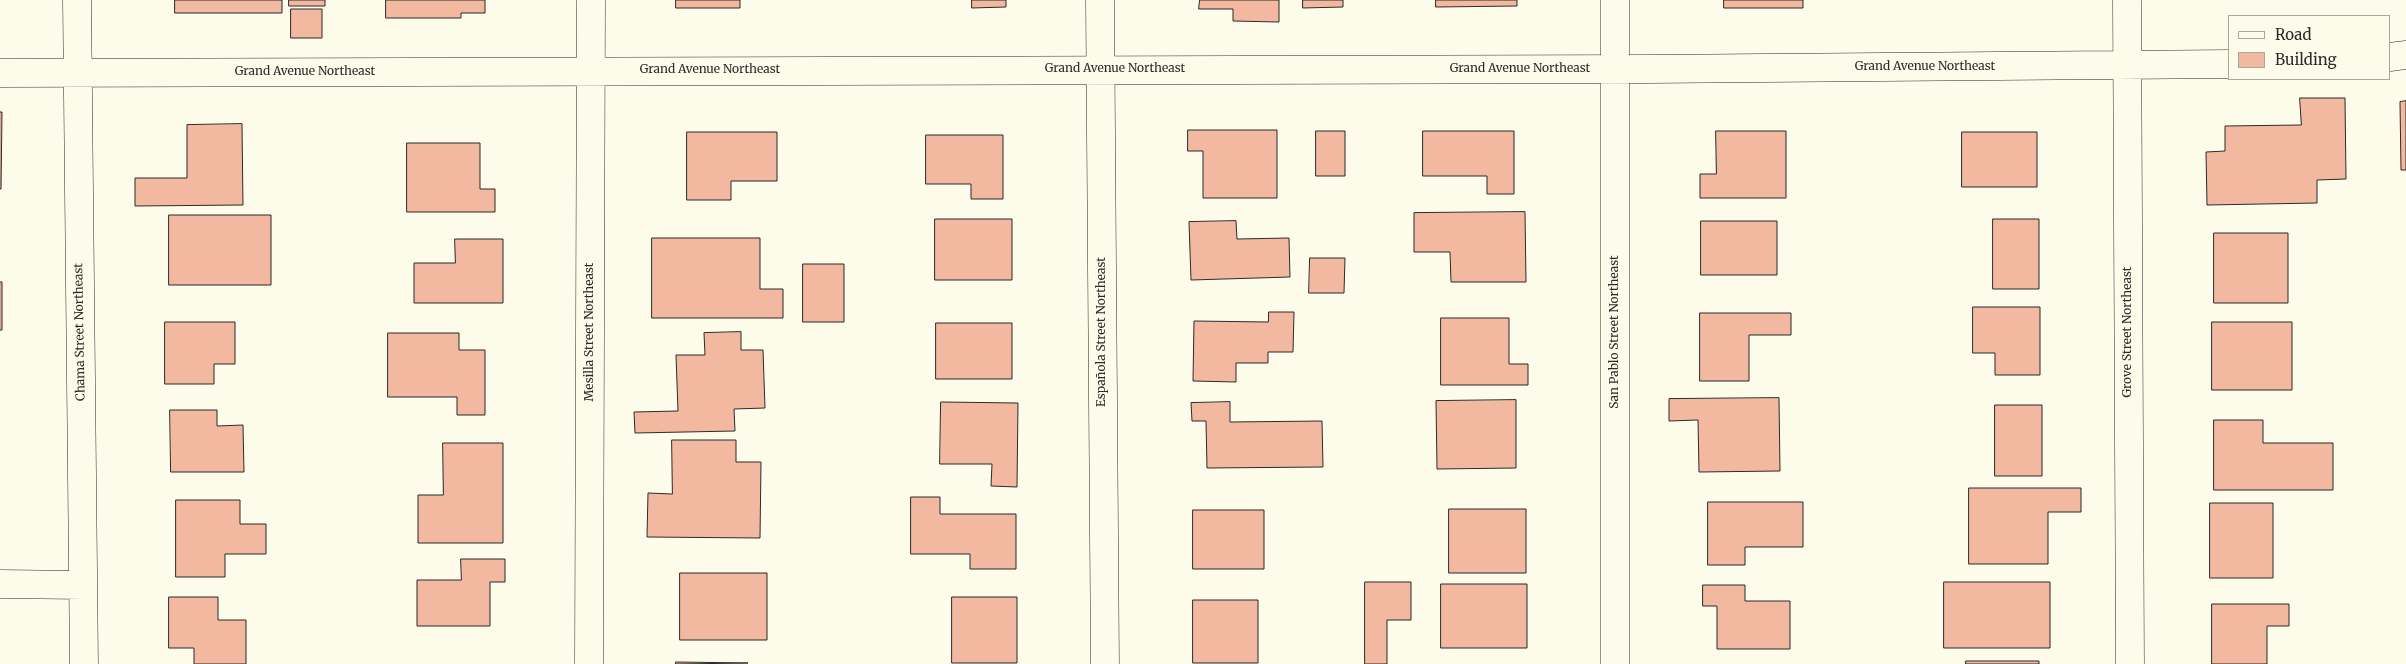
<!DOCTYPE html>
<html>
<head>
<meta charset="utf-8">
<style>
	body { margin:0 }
	#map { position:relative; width:2406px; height:664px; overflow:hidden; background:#fdfbea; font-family:Merriweather,serif }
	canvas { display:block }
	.legend { position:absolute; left:2228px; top:15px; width:162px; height:65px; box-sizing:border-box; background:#fdfbea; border:1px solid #a9a89e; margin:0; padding:6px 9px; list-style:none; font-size:15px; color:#2b2b2b }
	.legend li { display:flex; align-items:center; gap:10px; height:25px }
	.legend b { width:25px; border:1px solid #a9a89e }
</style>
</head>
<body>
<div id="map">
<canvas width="2406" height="664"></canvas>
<ul class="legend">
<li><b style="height:6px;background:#fdfbea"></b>Road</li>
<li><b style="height:14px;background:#f2b8a0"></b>Building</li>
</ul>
</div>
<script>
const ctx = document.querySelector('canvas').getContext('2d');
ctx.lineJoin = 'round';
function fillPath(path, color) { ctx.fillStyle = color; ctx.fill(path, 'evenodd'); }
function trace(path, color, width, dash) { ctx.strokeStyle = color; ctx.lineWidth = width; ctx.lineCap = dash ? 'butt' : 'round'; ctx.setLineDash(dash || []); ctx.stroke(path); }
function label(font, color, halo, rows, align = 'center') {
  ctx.font = font + ' Merriweather,serif'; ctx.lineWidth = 4; ctx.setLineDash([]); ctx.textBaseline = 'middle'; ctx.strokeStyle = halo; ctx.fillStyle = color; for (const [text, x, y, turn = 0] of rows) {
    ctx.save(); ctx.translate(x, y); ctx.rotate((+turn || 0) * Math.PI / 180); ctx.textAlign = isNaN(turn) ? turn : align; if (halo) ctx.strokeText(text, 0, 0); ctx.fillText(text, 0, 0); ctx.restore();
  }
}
const building = new Path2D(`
	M175,0H282V13H175Z
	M289,0H325V6H289Z
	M386,0H485V13H461V18H386Z
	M676,0H740V8H676Z
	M972,0H1006V7L972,8Z
	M1200,0H1279V22L1233,21V9H1199Z
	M1303,0H1343V7L1303,8Z
	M1436,0H1517V6L1436,7Z
	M1724,0H1803V8H1724Z
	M291,9H322V38H291Z
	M2300,98H2345L2346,179L2317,180V203L2207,205L2206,152L2225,151V126L2301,125Z
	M2406,101V170H2401L2400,102Z
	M0,112H2L1,189H0Z
	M242,124L243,205L135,206V178H187V125Z
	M1188,130H1277V198H1203V151H1188Z
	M1316,131H1345V176H1316Z
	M1423,131H1514V194H1487V176H1423Z
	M1716,131H1786V198H1700V174H1716Z
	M687,132H777V181H731V200H687Z
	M1962,132H2037V187H1962Z
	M926,135H1003V199H971V184H926Z
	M407,143H480V189H495V212H407Z
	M1525,212L1526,282H1451L1450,252H1414V213Z
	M169,215H271V285H169Z
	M935,219H1012V280H935Z
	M1993,219H2039V289H1993Z
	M1236,221L1237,239L1289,238L1290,277L1191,280L1189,222Z
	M1701,221H1777V275H1701Z
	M2214,233H2288V303H2214Z
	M652,238H760V289H783V318H652Z
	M455,239H503V303H414V263H455Z
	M1310,258H1345L1344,293H1309Z
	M803,264H844V322H803Z
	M0,282H2V330H0Z
	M1973,307H2040V375H1995V353H1973Z
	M1269,312H1294L1293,352H1268V363H1236V382L1193,381L1194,321L1268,322Z
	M1700,313H1791V335H1749V381H1700Z
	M1441,318H1509V364H1528V385H1441Z
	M165,322H235V364H214V384H165Z
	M2212,322H2292V390H2212Z
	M936,323H1012V379H936Z
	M741,332V350H763L765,408L734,409L735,431L635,433L634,412L678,411L676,355H705L704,333Z
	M388,333H459V350H485V415H457V397H388Z
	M1779,398L1780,471L1699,472L1698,420L1669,421V399Z
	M1516,400V468L1437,469L1436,401Z
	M941,402L1018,403L1017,487L991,486L992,464H940Z
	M1230,402V422L1322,421L1323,467L1207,468L1206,421H1192L1191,403Z
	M1995,405H2042V476H1995Z
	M170,410H217V426L243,425L244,472H171Z
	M2214,420H2263V443H2333V490H2214Z
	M672,440H736V462H761L760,538L647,537L648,493L672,494Z
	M443,443H503V543H418V495H443Z
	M1969,488H2081V512H2048V564H1969Z
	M911,497H940V514H1016V569H970V554H911Z
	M176,500H240V524H266V554H225V577H176Z
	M1708,502H1803V547H1745V565H1708Z
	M2210,503H2273V578H2210Z
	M1449,509H1526V573H1449Z
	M1193,510H1264V569H1193Z
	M461,559H505V582H490V626H417V580H461Z
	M680,573H767V640H680Z
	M1365,582H1411V620H1387V664H1365Z
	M1944,582H2050V648H1944Z
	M1441,584H1527V648H1441Z
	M1703,585H1745V601H1790V649H1717V606H1703Z
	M169,597H218V620H246V664H194V648H169Z
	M952,597H1017V663H952Z
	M1193,600H1258V663H1193Z
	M2212,604H2289V626H2267V664H2212Z
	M1966,661H2039V664H1966Z
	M676,662L748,663L676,664Z`);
fillPath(building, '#f2b8a0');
trace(building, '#2b2b2b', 1);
const minor = new Path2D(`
	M77,0L84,664
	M1100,0L1105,664
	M1615,0V664
	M2127,0L2130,664
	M2390,57L2406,55
	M0,73L1649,69L2230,64
	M0,584L83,585
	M589,664L591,0`);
trace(minor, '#2b2b2b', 29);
trace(minor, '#fdfbea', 28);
label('12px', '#2b2b2b', '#fdfbea', [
	["Grand Avenue Northeast",1925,67],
	["Grand Avenue Northeast",1115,69],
	["Grand Avenue Northeast",1520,69],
	["Grand Avenue Northeast",710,70],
	["Grand Avenue Northeast",305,72],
	["Chama Street Northeast",80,332,-91],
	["Mesilla Street Northeast",590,332,-90],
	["Española Street Northeast",1102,332,-90],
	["San Pablo Street Northeast",1615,332,-90],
	["Grove Street Northeast",2128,332,-90]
]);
</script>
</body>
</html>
